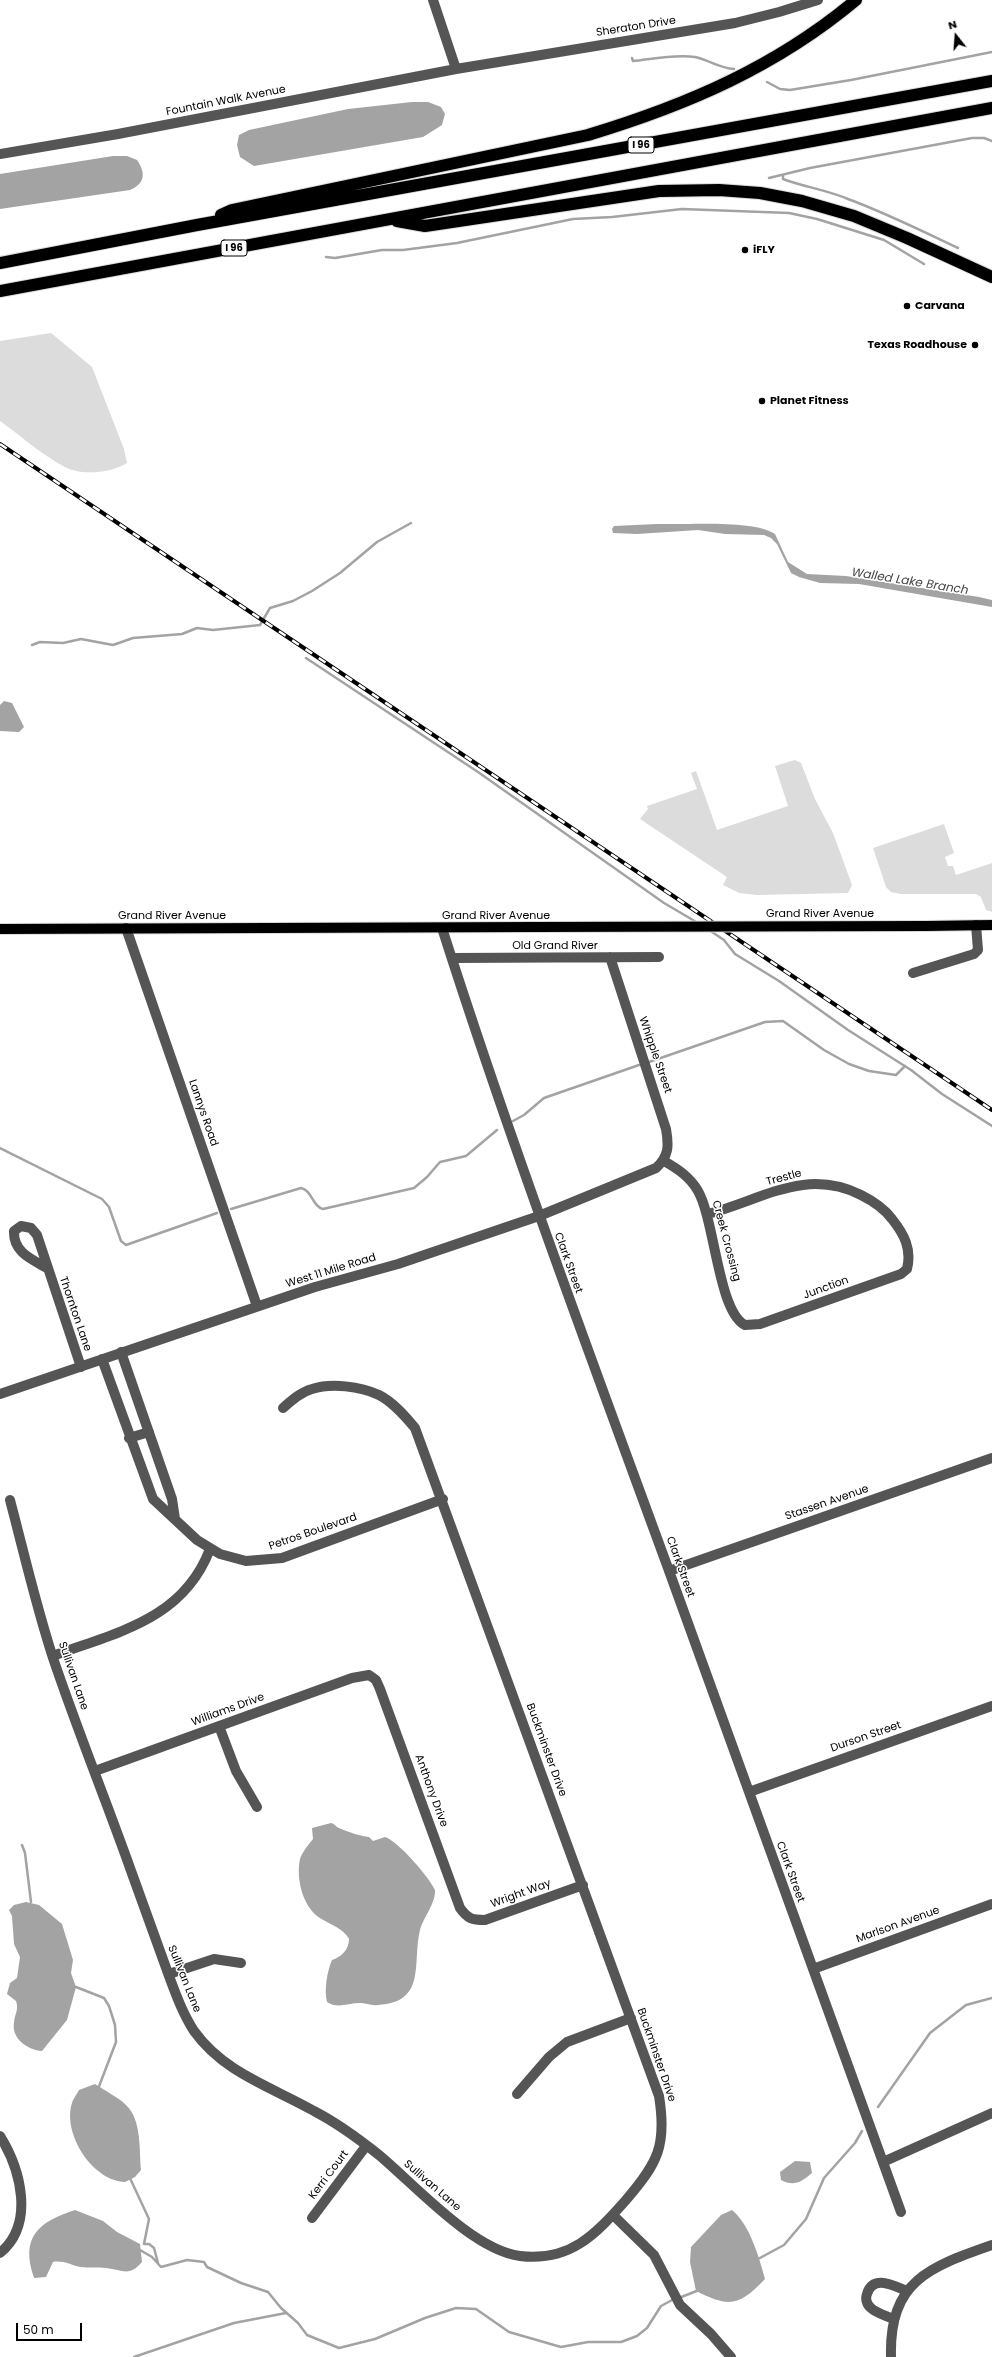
<!DOCTYPE html>
<html>
<head>
<meta charset="utf-8">
<style>
	body { margin:0 }
	#map { position:relative; width:992px; height:2357px; overflow:hidden; background:#fff; font-family:Poppins,sans-serif }
	canvas { display:block }
	.north { position:absolute; left:936px; top:16px; width:40px; height:40px; -webkit-text-stroke:3px #fff; paint-order:stroke; rotate:343deg; font-size:11px; font-weight:700; line-height:16px; text-align:center; color:#000 }
	.north::after { content:''; display:block; margin:auto; width:14px; height:18px; background:#000; clip-path:polygon(50% 0,100% 100%,50% 72%,0 100%) }
	.scale { position:absolute; left:16px; top:2323px; width:66px; height:18px; box-sizing:border-box; border:2px solid #000; border-top:0; padding-left:5px; font-size:12px; line-height:14px; white-space:nowrap; color:#000; -webkit-text-stroke:3px #fff; paint-order:stroke }
</style>
</head>
<body>
<div id="map">
<canvas width="992" height="2357"></canvas>
<div class="north">N</div>
<div class="scale">50 m</div>
</div>
<script>
const ctx = document.querySelector('canvas').getContext('2d');
ctx.lineJoin = 'round';
function fillPath(path, color) { ctx.fillStyle = color; ctx.fill(path, 'evenodd'); }
function trace(path, color, width, dash) { ctx.strokeStyle = color; ctx.lineWidth = width; ctx.lineCap = dash ? 'butt' : 'round'; ctx.setLineDash(dash || []); ctx.stroke(path); }
function label(font, color, halo, rows, align = 'center') {
  ctx.font = font + ' Poppins,sans-serif'; ctx.lineWidth = 3; ctx.setLineDash([]); ctx.textBaseline = 'middle'; ctx.strokeStyle = halo; ctx.fillStyle = color; for (const [text, x, y, turn = 0] of rows) {
    ctx.save(); ctx.translate(x, y); ctx.rotate((+turn || 0) * Math.PI / 180); ctx.textAlign = isNaN(turn) ? turn : align; if (halo) ctx.strokeText(text, 0, 0); ctx.fillText(text, 0, 0); ctx.restore();
  }
}
fillPath(new Path2D(`
	M51,333L92,367L124,449L127,463C111,473 82,476 65,467C42,455 21,436 0,421V341Z
	M795,760L801,763L815,799L833,833L852,885L848,893L757,895L739,893L723,885L727,877L640,819L648,809L647,806L697,789L691,773L696,771L717,830L788,806L775,766Z
	M944,824L954,853L945,857L948,866H953L956,875L992,863V912L986,910L981,897L976,894H901L891,892L886,887L873,848Z`), '#dcdcdc');
fillPath(new Path2D(`
	M412,102H428L441,107L445,114L442,125L423,137L254,166L240,157L237,145L239,135L249,130L348,109Z
	M113,156H127L137,160C146,173 145,184 130,190L0,209V174Z
	M657,524C685,525 754,519 775,534L788,562L807,574L846,576L979,597L992,600V607L859,584L820,583L799,577L791,573L777,544L771,538L764,535L725,534L698,530L637,534L613,533L612,529L614,526Z
	M4,701L12,703L24,727L19,732L0,731V705Z
	M331,1823C335,1824 336,1827 339,1828C348,1832 360,1836 369,1837L373,1841L385,1837C398,1841 429,1877 435,1890C436,1903 423,1918 420,1930C412,1964 427,2002 378,2005C371,2006 366,2003 360,2003C348,2003 337,2009 327,2002C324,1991 327,1971 332,1960C341,1957 349,1950 349,1939C344,1928 326,1923 317,1916C302,1904 296,1877 300,1859C302,1852 309,1844 313,1839L312,1828Z
	M26,1902L39,1905L62,1924L73,1960L71,1973L76,1987L67,2020L42,2051C28,2050 11,2039 14,2022C15,2013 19,2010 16,2001L7,1994L10,1983L17,1978L20,1957L14,1944L12,1916L9,1910L14,1905Z
	M95,2084C105,2091 118,2097 126,2105C142,2120 139,2150 141,2170L135,2177L125,2182C93,2181 62,2134 72,2103C73,2099 77,2094 79,2090Z
	M795,2161L810,2162L812,2173C801,2182 794,2187 781,2180L780,2172Z
	M75,2210L103,2221L117,2232L140,2244L142,2262C129,2277 123,2270 106,2268C97,2267 89,2268 80,2267C71,2265 63,2260 53,2262L46,2277L34,2278C20,2237 38,2222 75,2210Z
	M732,2210C750,2225 759,2257 765,2279C739,2306 730,2308 696,2291L690,2262L691,2247L721,2215Z`), '#a3a3a3');
trace(new Path2D(`
	M632,58L633,61C652,59 675,54 695,57C709,60 719,68 734,69
	M767,82L780,89L790,90L851,80L992,52
	M783,175V179C804,187 827,190 848,199C886,213 922,231 958,248
	M769,178L810,168L972,138H984L992,141
	M326,257L335,258L382,250H403L457,243L573,219L612,217L682,209L789,213L817,219L884,240L924,264
	M32,645L40,642L63,643L81,639L113,645L133,638L182,634L197,628L213,630L260,625L270,608L293,601L312,591L340,573L377,542L411,523
	M306,658L478,772L664,903L698,923
	M709,930L724,940L735,954L779,981L848,1030L911,1070L942,1094L992,1126
	M649,1062L765,1022L783,1021L824,1050L849,1064L869,1071L896,1075L905,1066
	M513,1121L524,1115L544,1098L639,1065
	M0,1148L102,1199L109,1207L121,1241L126,1245L217,1213
	M231,1209L301,1188C312,1190 312,1206 323,1209L414,1188L427,1177L440,1162L466,1156L497,1130
	M22,1845L25,1853L31,1902
	M76,1987L104,1998L109,2006L115,2025L116,2042L98,2089
	M878,2107L930,2033L966,2005L992,1998
	M129,2176L149,2219L144,2244H149L154,2248L158,2263
	M140,2250L152,2257L161,2267L187,2260L204,2262L207,2267L241,2283L268,2292L281,2308L298,2323L307,2335L339,2348L375,2339L425,2318L456,2308L476,2309L509,2332L561,2347L588,2342H621L637,2336L647,2328L661,2306L674,2299
	M758,2259L784,2245L806,2219L824,2178L855,2143L862,2131
	M679,2298L699,2290
	M134,2357L234,2323L286,2313`), '#a3a3a3', 2.5);
const major = new Path2D(`
	M926,926L992,925
	M0,929L535,927`);
const highway = new Path2D(`
	M221,215L232,210L588,135C687,105 776,67 856,0
	M397,221L425,226L659,191L719,190L760,193L802,201L854,216L907,238L992,277
	M0,263L197,225L992,81
	M0,291L992,108`);
trace(major, '#dbdbdb', 12);
trace(highway, '#dbdbdb', 14);
trace(new Path2D(`
	M433,0L456,69
	M0,154L118,134L456,69L735,23L779,12L818,0
	M126,928L257,1306
	M442,928C511,1144 590,1355 668,1568C747,1782 824,1997 901,2212
	M452,958L659,957
	M913,973L974,954L978,950L976,925
	M664,1161C678,1169 690,1177 698,1191C715,1221 718,1311 745,1325L760,1324L901,1274L907,1269C912,1249 904,1234 892,1219C884,1208 873,1201 861,1195C805,1167 762,1200 708,1214
	M47,1268C31,1259 13,1252 14,1231L21,1226L31,1228L37,1235L81,1367
	M121,1352L172,1499L175,1519
	M102,1359L153,1499L197,1540L220,1554L246,1561L282,1558L443,1499
	M0,1394L315,1287L398,1264L539,1216L656,1168C669,1156 669,1146 666,1129L610,957
	M129,1438L149,1432
	M10,1500C24,1553 36,1606 53,1658C77,1729 105,1798 130,1868C143,1904 156,1940 169,1976C176,1995 183,2014 194,2031C224,2073 272,2087 314,2111C337,2123 359,2139 379,2155C415,2185 473,2250 520,2256C570,2262 595,2235 626,2200C658,2163 667,2145 659,2096L415,1428C405,1416 393,1402 379,1395C360,1386 331,1383 312,1389C301,1392 292,1400 283,1408
	M669,1571L992,1458
	M53,1656C117,1632 183,1620 210,1549
	M219,1726L236,1771L257,1807
	M95,1771L352,1678L369,1675L376,1680L380,1689L460,1908C468,1919 472,1920 485,1920L583,1885
	M749,1792L992,1706
	M813,1969L992,1904
	M169,1974L214,1959L241,1963
	M517,2094L549,2057L567,2042L631,2018
	M0,2136C21,2170 35,2224 0,2253
	M883,2162L992,2113
	M613,2215L654,2255L680,2305L711,2334L731,2357
	M312,2218L366,2146
	M893,2319C887,2316 876,2313 871,2308C867,2305 865,2299 867,2294C873,2274 894,2286 907,2291
	M891,2357C889,2281 929,2267 992,2245`), '#555', 10);
trace(major, '#000', 10);
trace(highway, '#000', 12);
const rail = new Path2D(`
	M0,444L992,1110`);
trace(rail, '#000', 4);
trace(rail, '#fff', 2.5, [8]);
const majorBridge = new Path2D(`
	M535,927L926,926`);
trace(majorBridge, '#dbdbdb', 12, []);
trace(majorBridge, '#000', 10);
for (const [x, y, r, color] of [
	[745,250,4,"#000"],
	[907,306,4,"#000"],
	[975,345,4,"#000"],
	[762,401,4,"#000"]
]) { const dot = new Path2D(); dot.arc(x, y, r, 0, 2 * Math.PI); ctx.fillStyle = color; ctx.fill(dot); trace(dot, '#fff', 1.5); }
for (const [x, y, w] of [
	[641,145,26],
	[234,248,26]
]) { const box = new Path2D(); box.roundRect(x - w / 2, y - 8, w, 16, 3); ctx.fillStyle = '#fff'; ctx.fill(box); trace(box, '#000', 1); }
label('bold 10px', '#000', null, [
	["I 96",641,145],
	["I 96",234,248]
]);
label('11px', '#000', '#fff', [
	["Sheraton Drive",636,27,-9],
	["Fountain Walk Avenue",226,101,-11],
	["Grand River Avenue",820,914],
	["Grand River Avenue",172,916],
	["Grand River Avenue",496,916],
	["Old Grand River",555,946],
	["Whipple Street",655,1055,71],
	["Lannys Road",203,1113,71],
	["Trestle",784,1178,-15],
	["Creek Crossing",726,1241,75],
	["Clark Street",568,1263,70],
	["West 11 Mile Road",331,1271,-17],
	["Junction",826,1288,-20],
	["Thornton Lane",75,1314,71],
	["Stassen Avenue",827,1503,-19],
	["Petros Boulevard",313,1532,-19],
	["Clark Street",680,1567,70],
	["Sullivan Lane",73,1676,71],
	["Williams Drive",228,1710,-20],
	["Durson Street",866,1737,-19],
	["Buckminster Drive",546,1750,70],
	["Anthony Drive",431,1791,70],
	["Clark Street",790,1872,70],
	["Wright Way",521,1894,-20],
	["Marlson Avenue",898,1925,-20],
	["Sullivan Lane",184,1979,68],
	["Buckminster Drive",656,2055,71],
	["Kerri Court",329,2175,-53],
	["Sullivan Lane",432,2186,41]
]);
label('bold 11px', '#000', '#fff', [
	["iFLY",753,250],
	["Carvana",915,306],
	["Texas Roadhouse",967,345,"right"],
	["Planet Fitness",770,401]
], 'left');
label('italic 12px', '#444', '#fff', [
	["Walled Lake Branch",910,582,9]
]);
</script>
</body>
</html>
